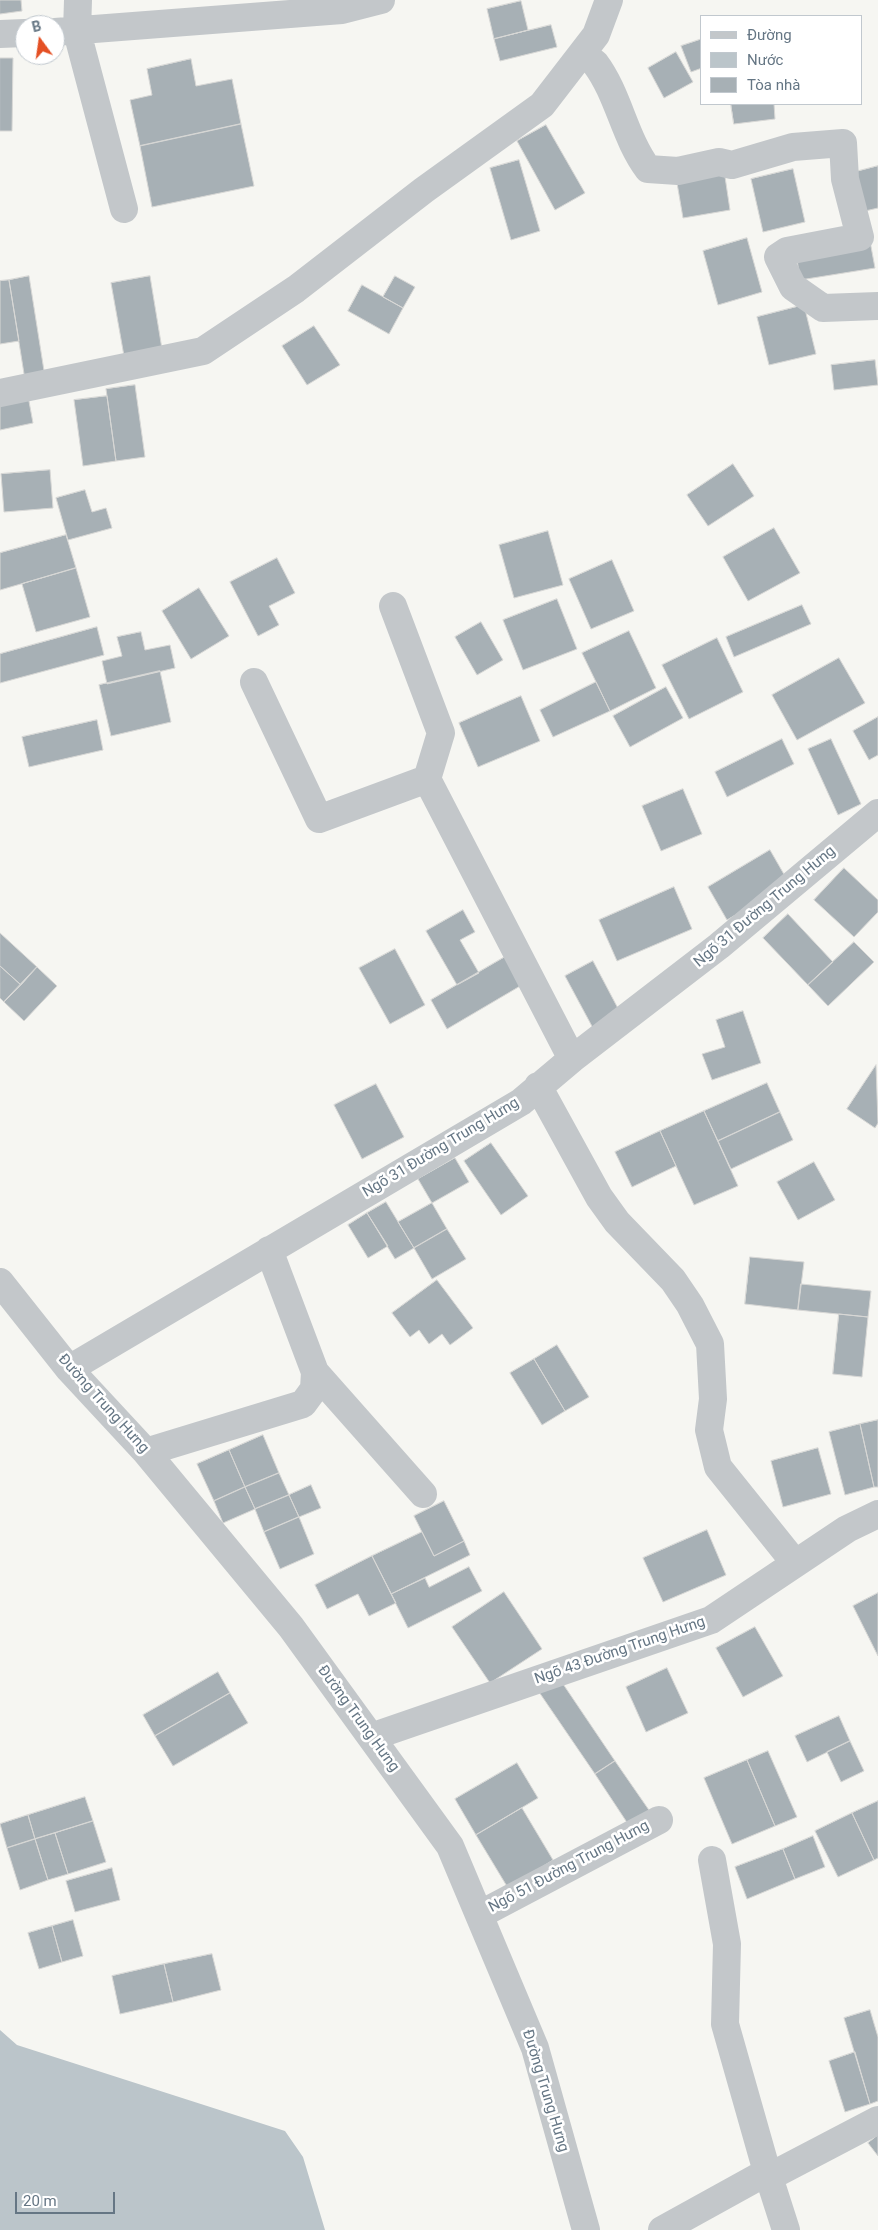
<!DOCTYPE html>
<html>
<head>
<meta charset="utf-8">
<style>
	body { margin:0 }
	#map { position:relative; width:878px; height:2230px; overflow:hidden; background:#f6f6f2; font-family:Roboto,sans-serif }
	canvas { display:block }
	.legend { position:absolute; left:700px; top:15px; width:162px; height:90px; box-sizing:border-box; background:#fff; border:1px solid #c1c8ce; margin:0; padding:6px 9px; list-style:none; font-size:15px; color:#657684 }
	.legend li { display:flex; align-items:center; gap:10px; height:25px }
	.legend b { width:25px; border:1px solid #c1c8ce }
	.north { position:absolute; left:15px; top:15px; width:50px; height:50px; box-sizing:border-box; background:#fff; border:1px solid #c1c8ce; border-radius:50%; rotate:346deg; font-size:14px; font-weight:700; line-height:20px; text-align:center; color:#657684 }
	.north::after { content:''; display:block; margin:auto; width:18px; height:22px; background:#e45024; clip-path:polygon(50% 0,100% 100%,50% 72%,0 100%) }
	.scale { position:absolute; left:15px; top:2192px; width:100px; height:22px; box-sizing:border-box; border:2px solid #657684; border-top:0; padding-left:6px; font-size:15px; line-height:18px; white-space:nowrap; color:#657684; -webkit-text-stroke:4px #fff; paint-order:stroke }
</style>
</head>
<body>
<div id="map">
<canvas width="878" height="2230"></canvas>
<ul class="legend">
<li><b style="height:6px;background:#c3c7ca"></b>Đường</li>
<li><b style="height:14px;background:#bbc5ca"></b>Nước</li>
<li><b style="height:14px;background:#a7b0b5"></b>Tòa nhà</li>
</ul>
<div class="north">B</div>
<div class="scale">20 m</div>
</div>
<script>
const ctx = document.querySelector('canvas').getContext('2d');
ctx.lineJoin = 'round';
function fillPath(path, color) { ctx.fillStyle = color; ctx.fill(path, 'evenodd'); }
function trace(path, color, width, dash) { ctx.strokeStyle = color; ctx.lineWidth = width; ctx.lineCap = dash ? 'butt' : 'round'; ctx.setLineDash(dash || []); ctx.stroke(path); }
function label(font, color, halo, rows, align = 'center') {
  ctx.font = font + ' Roboto,sans-serif'; ctx.lineWidth = 5; ctx.setLineDash([]); ctx.textBaseline = 'middle'; ctx.strokeStyle = halo; ctx.fillStyle = color; for (const [text, x, y, turn = 0] of rows) {
    ctx.save(); ctx.translate(x, y); ctx.rotate((+turn || 0) * Math.PI / 180); ctx.textAlign = isNaN(turn) ? turn : align; if (halo) ctx.strokeText(text, 0, 0); ctx.fillText(text, 0, 0); ctx.restore();
  }
}
fillPath(new Path2D(`
	M0,2030L17,2045L285,2131L303,2157L325,2230H0Z`), '#bbc5ca');
const building = new Path2D(`
	M0,0H21L22,11L0,14Z
	M521,1L528,30L494,39L487,9Z
	M551,25L557,47L500,61L494,39Z
	M702,39V68L691,72L681,46Z
	M676,52L693,82L664,98L648,68Z
	M0,58H13L12,131H0Z
	M191,59L196,86L232,79L241,124L140,146L130,100L152,95L147,69Z
	M731,104H774L775,119L734,124Z
	M241,124L254,186L152,207L140,146Z
	M546,125L585,193L555,210L517,141Z
	M519,160L540,231L511,240L490,168Z
	M878,166V208L865,211L855,172Z
	M793,169L805,222L763,232L751,179Z
	M724,170L730,210L683,218L676,177Z
	M747,238L762,292L718,305L703,251Z
	M870,241L875,268L800,280L796,252Z
	M29,276L45,377L25,380L9,280Z
	M150,276L162,349L124,356L111,283Z
	M395,276L415,287L403,308L383,297Z
	M9,280L19,341L0,344V281Z
	M362,285L403,308L389,334L348,311Z
	M804,305L816,354L769,365L757,317Z
	M314,326L340,365L307,385L282,346Z
	M875,360L878,385L834,390L831,365Z
	M135,385L145,457L116,461L106,389Z
	M28,396L33,423L0,430V401Z
	M107,396L116,461L83,466L74,400Z
	M733,464L754,496L708,526L687,495Z
	M50,470L53,508L4,512L1,474Z
	M85,490L92,512L106,508L112,528L68,540L56,498Z
	M774,528L800,573L748,601L723,557Z
	M548,531L563,585L514,598L499,545Z
	M66,535L76,568L0,590V553Z
	M277,558L295,593L269,606L279,625L258,636L230,582Z
	M612,560L634,611L591,629L569,579Z
	M76,568L90,617L36,632L22,584Z
	M199,588L229,636L191,659L162,611Z
	M557,599L577,649L523,670L503,620Z
	M802,605L811,624L734,657L726,637Z
	M481,622L503,660L477,675L455,637Z
	M97,627L104,655L0,683V654Z
	M629,631L656,688L610,711L582,653Z
	M141,632L145,650L170,645L175,668L107,684L102,661L122,656L117,637Z
	M717,638L743,692L689,719L662,665Z
	M839,658L865,703L797,740L772,695Z
	M160,671L171,722L111,736L99,685Z
	M596,682L610,711L553,737L540,710Z
	M666,687L683,718L630,747L613,716Z
	M521,696L540,741L478,767L459,723Z
	M878,717V755L869,760L853,731Z
	M97,720L103,750L29,767L22,737Z
	M782,739L794,764L727,797L715,772Z
	M831,739L861,804L838,815L808,749Z
	M683,789L702,834L661,851L642,806Z
	M770,850L789,883L727,920L708,887Z
	M844,868L878,900V912L854,937L814,900Z
	M674,887L692,929L617,961L599,920Z
	M463,910L475,932L460,940L479,973L457,985L426,931Z
	M788,914L833,962L808,985L763,938Z
	M0,933L37,967L21,985L0,966Z
	M854,942L874,962L828,1006L808,985Z
	M395,949L425,1005L390,1024L359,968Z
	M510,954L527,982L447,1029L431,1000Z
	M593,961L622,1016L594,1030L565,976Z
	M0,966L21,985L4,1002L0,998Z
	M37,967L57,986L24,1021L4,1002Z
	M743,1011L761,1063L712,1080L702,1054L725,1047L716,1020Z
	M876,1065L878,1123L875,1128L847,1109Z
	M767,1083L780,1112L718,1141L704,1111Z
	M376,1084L404,1137L362,1159L334,1105Z
	M704,1111L738,1186L694,1205L660,1131Z
	M780,1112L793,1140L731,1169L718,1141Z
	M660,1131L676,1166L632,1187L615,1152Z
	M491,1143L528,1196L501,1215L464,1161Z
	M455,1158L469,1182L432,1203L418,1179Z
	M814,1162L835,1200L798,1220L777,1182Z
	M386,1202L414,1248L395,1259L367,1213Z
	M432,1203L447,1229L414,1248L398,1222Z
	M367,1213L388,1246L368,1258L348,1225Z
	M447,1229L466,1259L432,1279L414,1248Z
	M750,1257L804,1262L798,1310L745,1304Z
	M437,1280L473,1328L450,1345L442,1334L429,1344L419,1330L410,1337L392,1313Z
	M801,1284L871,1291L868,1317L798,1310Z
	M839,1314L868,1317L862,1377L833,1374Z
	M557,1345L589,1397L565,1411L534,1359Z
	M534,1359L565,1411L542,1425L510,1373Z
	M878,1420V1487H874L860,1424Z
	M860,1424L874,1487L845,1495L829,1432Z
	M263,1435L279,1473L245,1487L229,1450Z
	M818,1448L831,1494L783,1507L771,1461Z
	M229,1450L245,1487L214,1501L197,1464Z
	M279,1473L289,1495L255,1509L245,1487Z
	M311,1485L321,1508L299,1517L289,1495Z
	M245,1487L255,1509L223,1523L214,1501Z
	M289,1495L299,1517L264,1532L255,1509Z
	M444,1501L464,1541L434,1556L414,1516Z
	M299,1517L314,1554L280,1569L264,1532Z
	M707,1530L726,1575L663,1602L643,1558Z
	M422,1532L434,1556L464,1541L470,1555L391,1594L372,1556Z
	M372,1556L396,1603L369,1616L358,1594L327,1609L315,1585Z
	M469,1567L482,1591L408,1628L391,1594L425,1578L429,1587Z
	M504,1592L542,1649L490,1683L452,1627Z
	M878,1593V1656L853,1606Z
	M755,1627L783,1676L743,1697L716,1648Z
	M667,1668L688,1713L646,1732L626,1687Z
	M218,1672L230,1693L155,1736L143,1715Z
	M559,1678L615,1761L595,1774L539,1692Z
	M230,1693L248,1723L173,1766L155,1736Z
	M839,1716L850,1741L807,1762L795,1736Z
	M850,1741L864,1771L841,1782L827,1752Z
	M768,1751L797,1817L775,1826L747,1760Z
	M747,1760L775,1826L732,1844L704,1778Z
	M615,1761L651,1813L630,1827L595,1774Z
	M517,1763L538,1798L476,1835L455,1799Z
	M85,1797L93,1821L35,1839L28,1815Z
	M878,1801V1858L874,1860L852,1813Z
	M522,1808L553,1860L508,1888L476,1835Z
	M852,1813L874,1860L838,1877L815,1831Z
	M28,1815L35,1839L7,1848L0,1824Z
	M93,1821L106,1862L68,1874L55,1833Z
	M55,1833L68,1874L48,1880L35,1839Z
	M813,1836L825,1867L795,1879L783,1849Z
	M35,1839L48,1880L20,1890L7,1848Z
	M783,1849L795,1879L747,1899L735,1867Z
	M112,1868L120,1900L75,1912L66,1881Z
	M73,1920L83,1956L62,1962L52,1926Z
	M52,1926L62,1962L39,1969L28,1933Z
	M212,1954L221,1990L173,2002L164,1964Z
	M164,1964L173,2002L120,2014L112,1976Z
	M870,2010L878,2037V2101L870,2104L844,2018Z
	M855,2052L870,2104L845,2112L829,2061Z
	M878,2135V2156L868,2143Z`);
fillPath(building, '#a7b0b5');
trace(building, '#d7d7d5', 1);
trace(new Path2D(`
	M78,0L77,32L124,209
	M55,32L342,10L381,0
	M0,34L25,33
	M595,63C619,95 624,137 648,169L678,171L719,162L732,165L793,147L843,143L845,179L860,237L787,251L778,257L793,287L823,308L878,306
	M0,393L203,351L296,289L424,190L542,105L596,35L609,0
	M393,606L441,733L427,779L572,1059
	M254,682L319,819L427,779
	M538,1086L599,1197L617,1222L673,1280L690,1305L710,1344L713,1399L709,1430L718,1467L795,1563
	M0,1282L69,1369L146,1452L291,1627L450,1846L535,2048L586,2230
	M69,1369L521,1102L572,1059L719,946L878,813
	M315,1372L423,1494
	M146,1452L303,1404L314,1389L315,1372L269,1250
	M371,1737L711,1620L847,1529L878,1514
	M712,1860L727,1944L725,2024L767,2172
	M479,1915L659,1820
	M769,2177L786,2230
	M662,2230L767,2172L769,2177L878,2120`), '#c3c7ca', 28);
label('15px', '#657684', '#fff', [
	["Ngõ 31 Đường Trung Hưng",765,907,-40],
	["Ngõ 31 Đường Trung Hưng",441,1148,-31],
	["Đường Trung Hưng",103,1404,48],
	["Ngõ 43 Đường Trung Hưng",620,1651,-19],
	["Đường Trung Hưng",358,1719,54],
	["Ngõ 51 Đường Trung Hưng",569,1867,-28],
	["Đường Trung Hưng",545,2091,73]
]);
</script>
</body>
</html>
